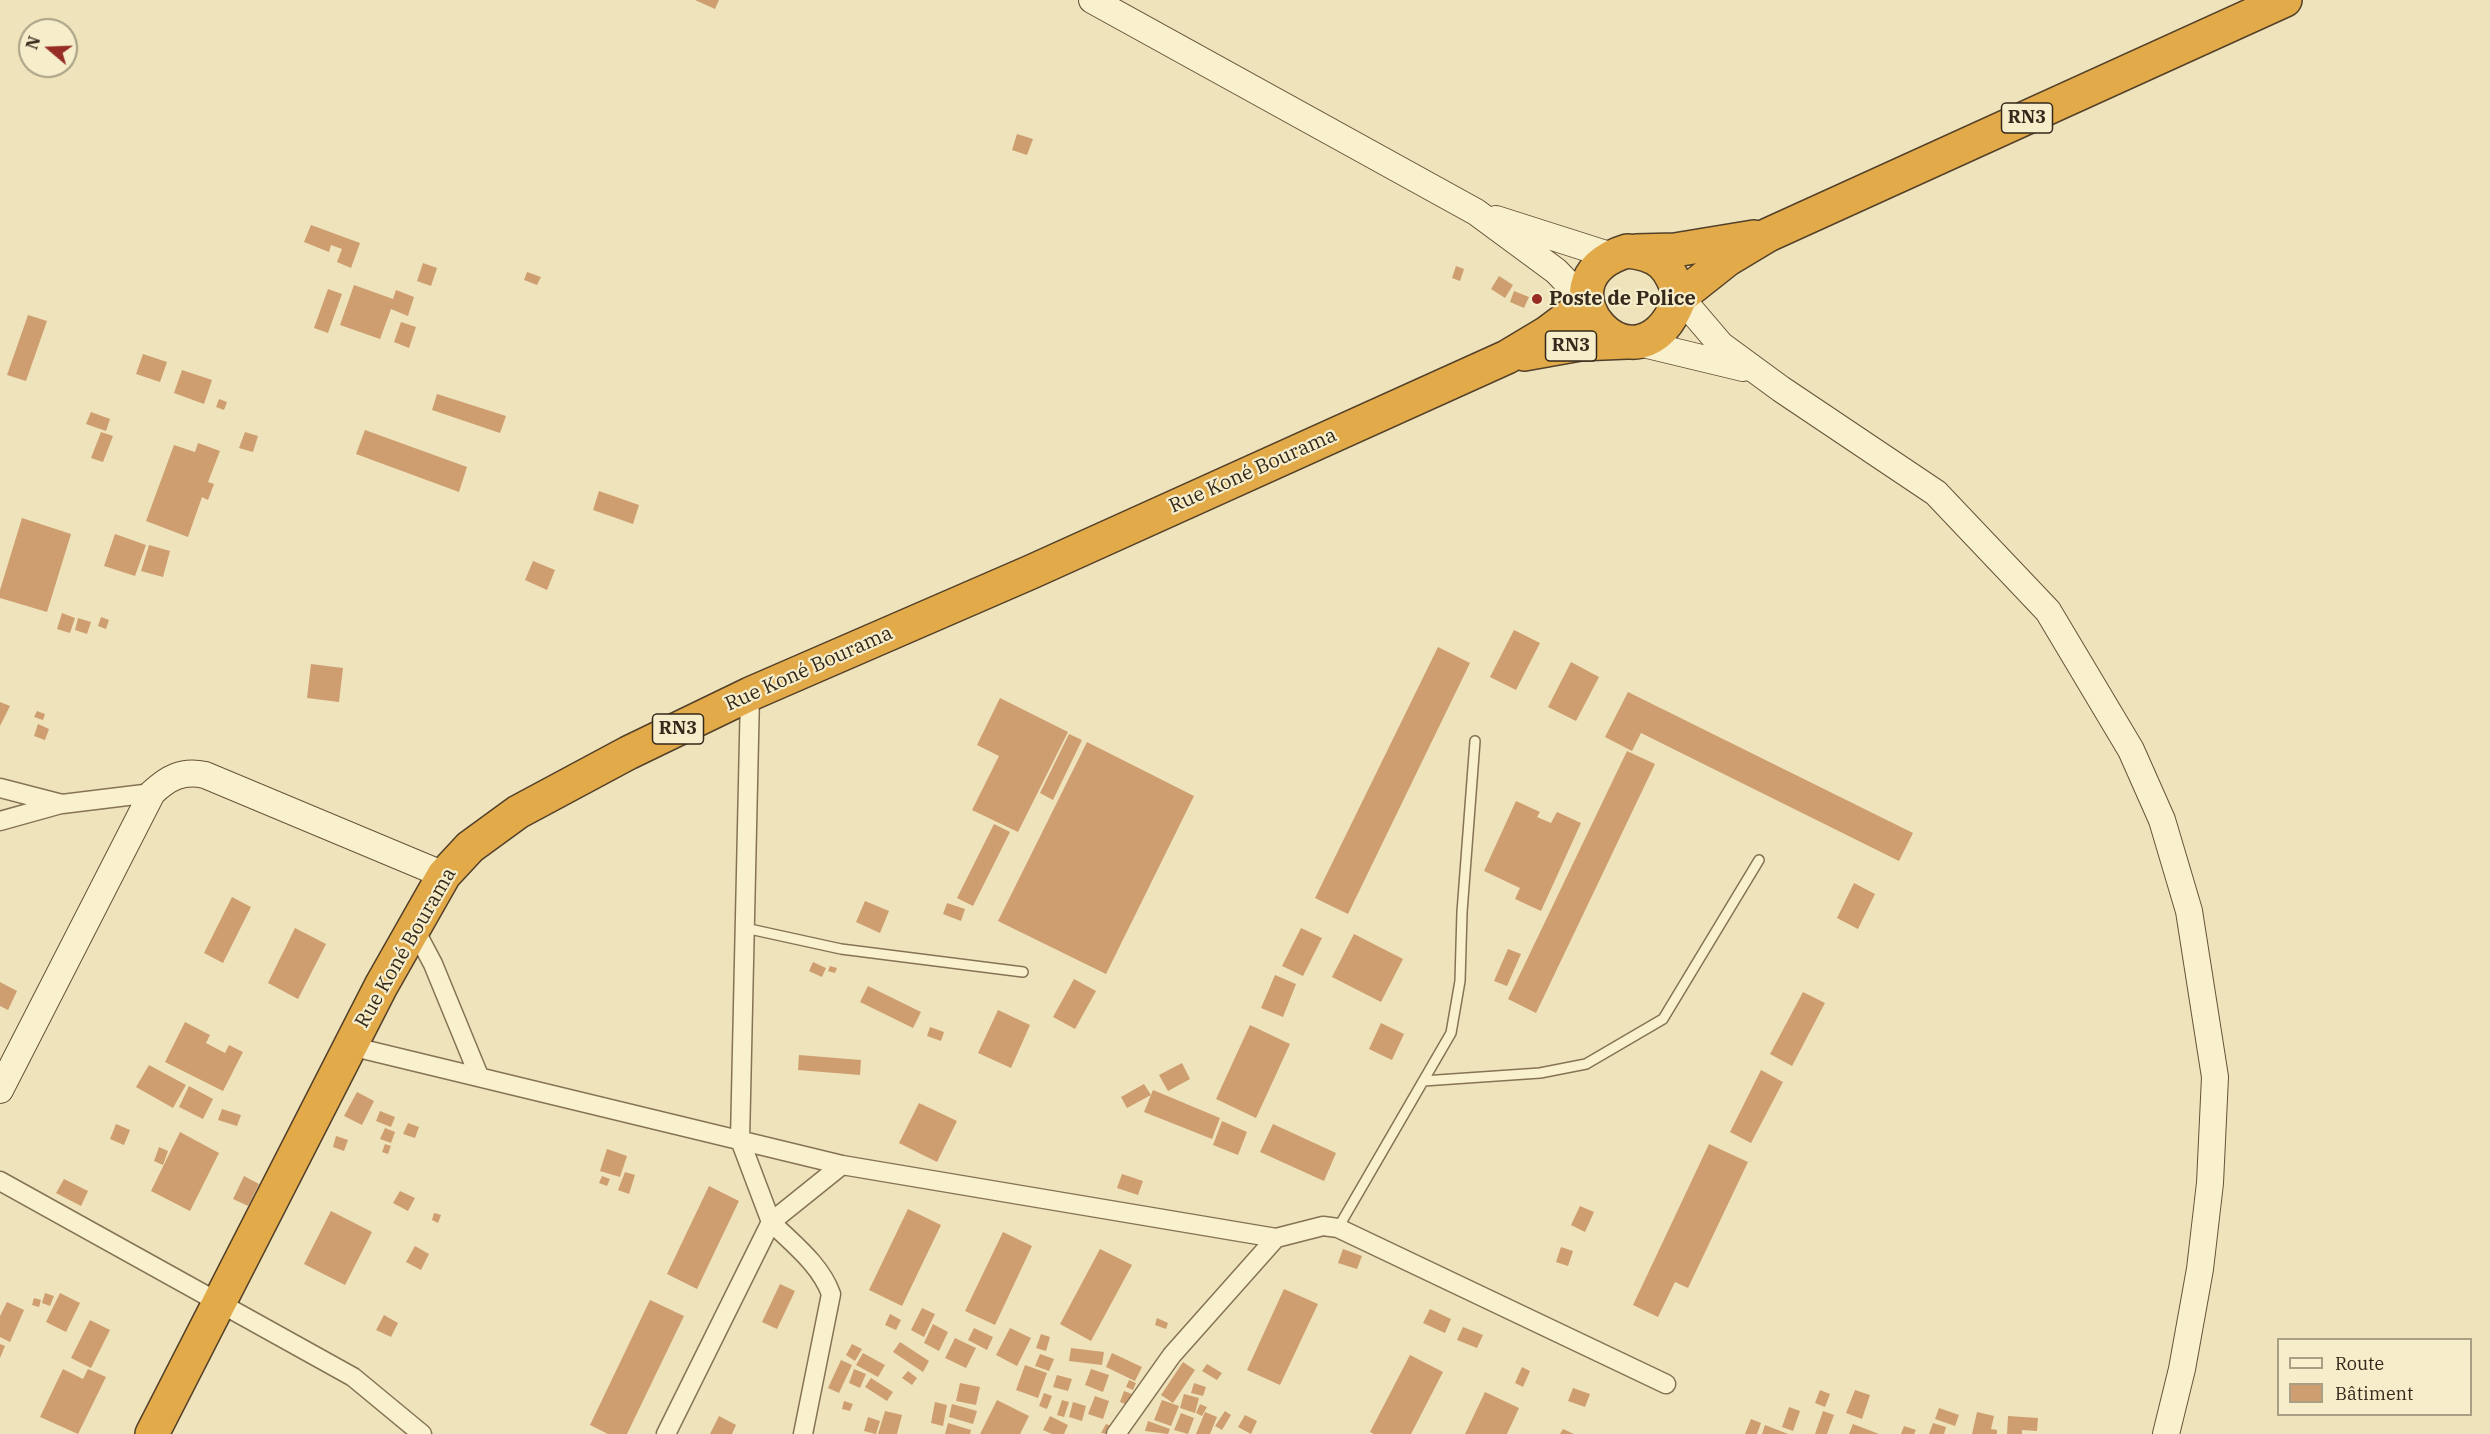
<!DOCTYPE html>
<html>
<head>
<meta charset="utf-8">
<style>
	body { margin:0 }
	#map { position:relative; width:2490px; height:1434px; overflow:hidden; background:#eee3bb; font-family:"IBM Plex Serif",serif }
	canvas { display:block }
	.legend { position:absolute; left:2277px; top:1338px; width:195px; height:78px; box-sizing:border-box; background:#f6edcb; border:2px solid #a89f84; margin:0; padding:8px 10px; list-style:none; font-size:18px; color:#34291a }
	.legend li { display:flex; align-items:center; gap:12px; height:30px }
	.legend b { width:30px; border:2px solid #a89f84 }
	.north { position:absolute; left:18px; top:18px; width:60px; height:60px; box-sizing:border-box; background:#f6edcb; border:2px solid #a89f84; border-radius:50%; rotate:289deg; font-size:16px; font-weight:700; line-height:24px; text-align:center; color:#34291a }
	.north::after { content:''; display:block; margin:auto; width:21px; height:27px; background:#962c24; clip-path:polygon(50% 0,100% 100%,50% 72%,0 100%) }
</style>
</head>
<body>
<div id="map">
<canvas width="2490" height="1434"></canvas>
<ul class="legend">
<li><b style="height:8px;background:#f9f0ce"></b>Route</li>
<li><b style="height:16px;background:#ce9e70"></b>Bâtiment</li>
</ul>
<div class="north">N</div>
</div>
<script>
const ctx = document.querySelector('canvas').getContext('2d');
ctx.lineJoin = 'round';
function fillPath(path, color) { ctx.fillStyle = color; ctx.fill(path, 'evenodd'); }
function trace(path, color, width, dash) { ctx.strokeStyle = color; ctx.lineWidth = width; ctx.lineCap = dash ? 'butt' : 'round'; ctx.setLineDash(dash || []); ctx.stroke(path); }
function label(font, color, halo, rows, align = 'center') {
  ctx.font = font + ' "IBM Plex Serif",serif'; ctx.lineWidth = 4.5; ctx.setLineDash([]); ctx.textBaseline = 'middle'; ctx.strokeStyle = halo; ctx.fillStyle = color; for (const [text, x, y, turn = 0] of rows) {
    ctx.save(); ctx.translate(x, y); ctx.rotate((+turn || 0) * Math.PI / 180); ctx.textAlign = isNaN(turn) ? turn : align; if (halo) ctx.strokeText(text, 0, 0); ctx.fillText(text, 0, 0); ctx.restore();
  }
}
fillPath(new Path2D(`
	M695,0H719L715,9Z
	M1017,134L1033,139L1027,155L1012,150Z
	M311,225L360,243L351,268L337,262L342,249L331,245L329,252L304,242Z
	M423,263L437,268L431,286L417,281Z
	M1456,266L1464,269L1460,281L1452,278Z
	M527,272L541,277L537,285L524,280Z
	M1499,276L1513,285L1505,298L1491,289Z
	M354,285L393,299L396,290L414,297L408,316L391,309L380,339L340,325Z
	M328,289L342,294L328,333L314,328Z
	M1514,291L1529,297L1524,308L1510,302Z
	M1535,293L1541,294L1539,302L1533,300Z
	M28,315L47,321L26,381L7,375Z
	M401,322L416,327L409,348L394,342Z
	M143,354L167,362L160,382L136,374Z
	M182,370L212,380L204,404L174,393Z
	M437,394L506,416L500,433L432,410Z
	M219,399L227,402L224,410L216,407Z
	M91,412L110,419L106,431L86,424Z
	M365,430L467,467L459,492L356,454Z
	M101,432L113,436L103,462L91,458Z
	M245,432L258,436L253,452L239,448Z
	M198,443L220,451L208,482L214,484L208,500L202,497L188,537L146,521L174,445L195,452Z
	M599,491L639,505L633,524L593,510Z
	M22,518L71,534L47,612L0,598V590Z
	M115,534L146,545L135,576L104,566Z
	M149,545L170,551L163,577L141,571Z
	M533,561L555,570L547,590L525,580Z
	M62,613L75,618L70,633L57,629Z
	M101,617L109,620L106,629L98,626Z
	M78,618L91,622L87,634L75,630Z
	M1514,630L1540,643L1516,690L1490,677Z
	M1438,647L1470,663L1348,914L1315,898Z
	M1571,662L1599,677L1576,721L1548,707Z
	M311,664L343,668L339,702L307,698Z
	M1628,692L1913,833L1899,861L1641,733L1632,751L1605,737Z
	M1000,698L1068,732L1018,832L972,810L999,756L977,745Z
	M0,702L10,706L0,726Z
	M37,711L45,714L43,720L34,717Z
	M38,724L49,729L45,740L34,736Z
	M1069,734L1082,740L1053,800L1040,793Z
	M1087,742L1194,796L1106,974L998,921Z
	M1627,751L1655,764L1536,1013L1508,999Z
	M1516,801L1540,812L1537,817L1551,823L1557,812L1581,823L1541,911L1515,899L1520,888L1484,871Z
	M994,824L1010,832L973,906L957,898Z
	M1854,883L1875,894L1858,929L1837,918Z
	M232,897L251,907L223,963L204,953Z
	M865,901L889,911L880,933L856,922Z
	M947,903L965,909L961,921L943,914Z
	M295,928L326,944L298,999L268,983Z
	M1301,928L1322,938L1303,976L1282,966Z
	M1354,934L1403,959L1381,1002L1332,977Z
	M1508,949L1521,954L1507,986L1494,981Z
	M813,962L826,968L822,977L809,971Z
	M830,966L837,968L835,973L828,971Z
	M1275,975L1296,984L1283,1017L1261,1008Z
	M1074,979L1096,991L1075,1029L1053,1017Z
	M0,982L17,991L8,1010L0,1006Z
	M868,986L921,1012L913,1028L860,1002Z
	M1803,992L1825,1003L1792,1066L1770,1054Z
	M998,1010L1030,1025L1011,1068L978,1053Z
	M185,1022L210,1035L206,1043L225,1053L229,1045L243,1052L223,1091L165,1062Z
	M1381,1023L1404,1034L1392,1060L1369,1049Z
	M1250,1025L1290,1044L1256,1118L1216,1099Z
	M930,1027L944,1032L941,1041L927,1036Z
	M799,1055L861,1060L860,1075L798,1070Z
	M1182,1063L1190,1079L1168,1091L1159,1075Z
	M149,1065L186,1085L173,1108L136,1087Z
	M1761,1070L1783,1082L1751,1143L1730,1132Z
	M1144,1084L1151,1095L1127,1108L1121,1097Z
	M189,1086L213,1099L203,1119L179,1107Z
	M1153,1090L1220,1118L1212,1139L1144,1112Z
	M357,1092L374,1101L362,1125L344,1116Z
	M919,1103L957,1121L937,1162L899,1143Z
	M222,1109L241,1115L237,1126L218,1120Z
	M380,1111L395,1117L391,1127L376,1121Z
	M1222,1121L1247,1132L1238,1155L1213,1145Z
	M408,1123L419,1127L415,1138L403,1134Z
	M116,1124L130,1130L124,1145L110,1139Z
	M1273,1124L1336,1153L1324,1181L1260,1152Z
	M385,1128L395,1132L391,1143L380,1139Z
	M180,1132L219,1153L190,1211L151,1191Z
	M336,1136L348,1140L344,1151L333,1147Z
	M385,1144L391,1146L388,1154L382,1152Z
	M1709,1144L1748,1162L1688,1288L1675,1282L1658,1317L1633,1305Z
	M159,1147L168,1151L163,1165L154,1161Z
	M607,1149L627,1156L620,1177L600,1171Z
	M625,1172L635,1175L629,1194L618,1190Z
	M1122,1174L1143,1181L1138,1195L1117,1188Z
	M244,1176L259,1184L248,1206L233,1199Z
	M602,1176L610,1179L607,1186L599,1183Z
	M64,1179L88,1191L81,1206L56,1193Z
	M709,1186L739,1201L697,1289L667,1274Z
	M400,1191L415,1198L408,1211L393,1203Z
	M1580,1206L1594,1212L1585,1232L1571,1225Z
	M908,1209L941,1225L902,1306L869,1290Z
	M331,1211L372,1232L345,1285L304,1264Z
	M434,1213L441,1215L438,1223L432,1220Z
	M1003,1232L1032,1246L995,1325L965,1311Z
	M415,1246L429,1254L421,1270L406,1262Z
	M1561,1247L1573,1251L1568,1266L1556,1262Z
	M1100,1249L1132,1265L1091,1341L1060,1324Z
	M1343,1249L1362,1256L1357,1269L1338,1263Z
	M780,1284L795,1291L777,1329L762,1322Z
	M1284,1289L1318,1304L1280,1385L1247,1370Z
	M45,1293L54,1296L50,1306L42,1303Z
	M60,1293L80,1303L66,1332L46,1322Z
	M34,1298L41,1300L39,1307L32,1305Z
	M650,1300L684,1316L627,1434H608L590,1425Z
	M7,1302L24,1310L10,1342L0,1337V1316Z
	M922,1308L935,1314L924,1337L911,1330Z
	M1430,1309L1451,1319L1445,1333L1423,1323Z
	M890,1314L901,1320L896,1330L885,1325Z
	M384,1315L398,1323L391,1337L376,1330Z
	M1157,1318L1168,1323L1166,1329L1155,1325Z
	M90,1320L110,1330L91,1368L71,1358Z
	M933,1324L948,1332L939,1351L924,1343Z
	M1463,1327L1483,1335L1477,1348L1457,1340Z
	M974,1328L993,1337L987,1350L968,1340Z
	M1010,1328L1031,1338L1017,1366L996,1355Z
	M1041,1334L1050,1337L1046,1351L1036,1348Z
	M955,1338L976,1348L966,1368L945,1358Z
	M900,1342L929,1361L923,1372L893,1352Z
	M0,1344L5,1346L0,1358Z
	M852,1344L862,1349L855,1361L846,1355Z
	M1071,1348L1104,1352L1102,1365L1069,1361Z
	M863,1353L885,1365L878,1377L856,1365Z
	M1112,1353L1142,1367L1135,1381L1106,1367Z
	M1040,1354L1054,1359L1049,1371L1035,1366Z
	M1410,1355L1443,1372L1411,1434H1374L1370,1432Z
	M841,1360L852,1365L839,1393L828,1388Z
	M1183,1362L1195,1370L1173,1403L1161,1395Z
	M1207,1364L1222,1373L1217,1380L1202,1371Z
	M1025,1365L1047,1373L1038,1398L1016,1390Z
	M1522,1367L1530,1371L1523,1387L1515,1383Z
	M63,1369L83,1379L88,1369L106,1377L78,1434L40,1417Z
	M854,1369L866,1374L860,1388L849,1383Z
	M1091,1369L1109,1375L1103,1392L1085,1385Z
	M908,1371L917,1378L912,1385L902,1378Z
	M1057,1375L1072,1379L1068,1391L1053,1387Z
	M871,1378L893,1392L887,1401L865,1387Z
	M1129,1380L1136,1383L1133,1390L1126,1387Z
	M960,1383L980,1387L976,1405L956,1401Z
	M1194,1383L1206,1387L1203,1396L1191,1393Z
	M1573,1388L1590,1394L1585,1407L1568,1401Z
	M1820,1390L1830,1394L1825,1407L1815,1403Z
	M1855,1390L1870,1395L1862,1419L1846,1413Z
	M1124,1391L1137,1396L1133,1407L1120,1402Z
	M1485,1392L1519,1408L1507,1434H1465Z
	M1044,1393L1052,1396L1047,1409L1039,1406Z
	M1184,1394L1199,1398L1195,1413L1180,1408Z
	M1095,1396L1109,1401L1103,1419L1088,1414Z
	M997,1400L1029,1416L1020,1434H980Z
	M1062,1400L1069,1402L1064,1417L1057,1415Z
	M1162,1400L1179,1406L1171,1426L1154,1420Z
	M844,1401L853,1404L850,1411L842,1409Z
	M935,1402L947,1405L943,1426L931,1423Z
	M1073,1402L1086,1406L1082,1421L1069,1417Z
	M952,1404L977,1411L973,1424L949,1417Z
	M1200,1404L1207,1407L1202,1416L1196,1413Z
	M1789,1407L1800,1411L1793,1431L1782,1427Z
	M1939,1408L1959,1415L1955,1426L1935,1419Z
	M885,1411L902,1415L897,1434H878Z
	M1225,1411L1231,1415L1222,1430L1215,1426Z
	M1823,1411L1834,1415L1827,1434H1815Z
	M1205,1412L1217,1417L1210,1434H1196Z
	M1977,1412L1994,1416L1991,1429L1997,1430V1434H1972Z
	M1181,1413L1194,1418L1188,1434L1174,1430Z
	M1245,1415L1257,1421L1251,1434L1238,1427Z
	M719,1416L736,1425L732,1434H710Z
	M1050,1416L1068,1425L1064,1434H1052L1043,1430Z
	M2008,1416L2038,1418L2037,1431L2022,1430V1434H2007Z
	M868,1417L880,1421L876,1434L864,1431Z
	M1751,1419L1761,1423L1757,1434H1745Z
	M1148,1421L1170,1429L1168,1434L1145,1431Z
	M948,1423L971,1430L970,1434H945Z
	M1933,1423L1946,1427L1944,1434H1929Z
	M1106,1424L1114,1427L1110,1434L1101,1433Z
	M1853,1424L1879,1434H1849Z
	M1765,1425L1788,1434H1762Z
	M1904,1426L1916,1430L1914,1434H1901Z
	M1563,1429L1574,1434H1560Z`), '#ce9e70');
const lane = new Path2D(`
	M745,928L841,949L1023,972
	M1423,1081L1540,1073L1586,1064L1663,1019L1759,860
	M1338,1228L1451,1033L1460,981L1462,912L1475,741`);
const street = new Path2D(`
	M0,788L62,804L152,793
	M0,821L61,804
	M414,928L433,964L479,1076
	M350,1046L842,1165L1276,1238L1323,1226L1338,1228L1666,1384
	M0,1181L353,1377L422,1434
	M666,1434L771,1222L740,1140L750,694
	M803,1434L831,1294C820,1264 793,1244 771,1222L842,1165
	M1116,1434L1172,1355L1276,1238`);
const secondary = new Path2D(`
	M1092,0L1476,212L1556,271L1587,303
	M1496,219L1612,256
	M1680,297L1721,345L1781,389L1936,493L2048,611L2131,750L2162,820L2189,911L2215,1077L2210,1183L2200,1269L2182,1369L2166,1434
	M1635,342L1743,368
	M0,1090L152,793C168,778 182,770 205,775L444,875`);
const highway = new Path2D(`
	M1627,251C1660,254 1670,266 1680,297C1639,409 1527,281 1627,251Z
	M1636,251L1675,250L1754,237
	M1680,297L1728,259L1768,235L2285,0
	M1524,354L1580,344L1627,342
	M152,1434L381,986L444,875L470,847L518,812L628,753L750,694L1031,572L1507,357L1547,333L1587,303`);
trace(lane, '#867355', 12);
trace(street, '#867355', 21);
trace(secondary, '#675339', 28);
trace(highway, '#53402a', 36);
trace(lane, '#f9f0ce', 9);
trace(street, '#f9f0ce', 18);
trace(secondary, '#f9f0ce', 26);
trace(highway, '#e2aa48', 33);
for (const [x, y, r, color] of [
	[1537,299,6,"#962c24"]
]) { const dot = new Path2D(); dot.arc(x, y, r, 0, 2 * Math.PI); ctx.fillStyle = color; ctx.fill(dot); trace(dot, '#f6edcb', 2); }
for (const [x, y, w] of [
	[2027,118,51],
	[1571,346,51],
	[678,729,51]
]) { const box = new Path2D(); box.roundRect(x - w / 2, y - 15, w, 30, 4.5); ctx.fillStyle = '#f6edcb'; ctx.fill(box); trace(box, '#34291a', 1.5); }
label('bold 18px', '#34291a', null, [
	["RN3",2027,118],
	["RN3",1571,346],
	["RN3",678,729]
]);
label('bold 20px', '#34291a', '#f6edcb', [
	["Poste de Police",1549,299]
], 'left');
label('20px', '#34291a', '#f6edcb', [
	["Rue Koné Bourama",1253,471,-24],
	["Rue Koné Bourama",809,669,-24],
	["Rue Koné Bourama",406,948,-60]
]);
</script>
</body>
</html>
